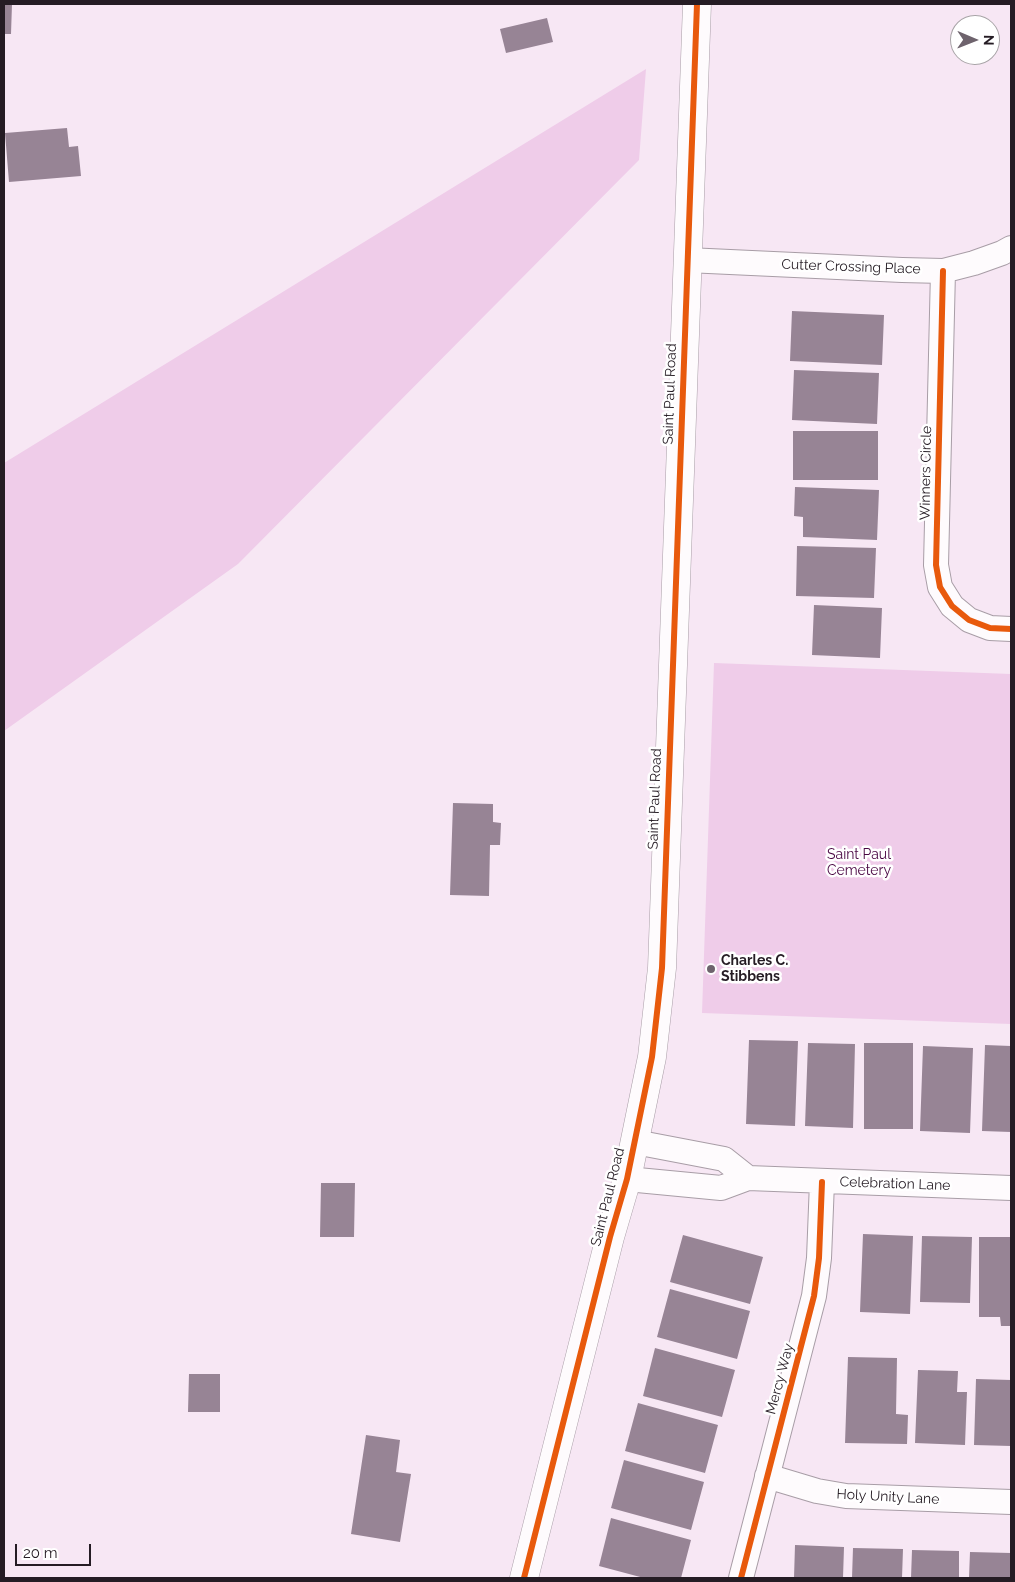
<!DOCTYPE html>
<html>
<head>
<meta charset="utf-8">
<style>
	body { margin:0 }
	#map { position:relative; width:1015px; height:1582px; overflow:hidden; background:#f7e7f4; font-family:Raleway,sans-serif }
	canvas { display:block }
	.frame { position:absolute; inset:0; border:5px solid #251c24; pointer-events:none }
	.north { position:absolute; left:950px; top:15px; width:50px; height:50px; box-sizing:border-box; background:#fff; border:1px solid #a8a4a7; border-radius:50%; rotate:91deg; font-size:14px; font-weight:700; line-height:20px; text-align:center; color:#251c24 }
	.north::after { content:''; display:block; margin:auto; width:18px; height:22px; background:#6e636d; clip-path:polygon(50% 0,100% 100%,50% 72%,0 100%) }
	.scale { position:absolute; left:15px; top:1544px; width:76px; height:22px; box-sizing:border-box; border:2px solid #251c24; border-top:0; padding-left:6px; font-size:15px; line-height:18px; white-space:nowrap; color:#251c24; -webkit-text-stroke:4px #fff; paint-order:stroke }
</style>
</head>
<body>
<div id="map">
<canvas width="1015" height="1582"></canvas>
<div class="frame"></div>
<div class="north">N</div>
<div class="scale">20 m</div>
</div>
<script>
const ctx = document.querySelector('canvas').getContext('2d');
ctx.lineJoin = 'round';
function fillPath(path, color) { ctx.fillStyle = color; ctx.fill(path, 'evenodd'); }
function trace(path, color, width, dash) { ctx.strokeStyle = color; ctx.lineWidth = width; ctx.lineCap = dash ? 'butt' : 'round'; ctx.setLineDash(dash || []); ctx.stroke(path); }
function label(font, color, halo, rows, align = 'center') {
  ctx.font = font + ' Raleway,sans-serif'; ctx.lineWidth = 5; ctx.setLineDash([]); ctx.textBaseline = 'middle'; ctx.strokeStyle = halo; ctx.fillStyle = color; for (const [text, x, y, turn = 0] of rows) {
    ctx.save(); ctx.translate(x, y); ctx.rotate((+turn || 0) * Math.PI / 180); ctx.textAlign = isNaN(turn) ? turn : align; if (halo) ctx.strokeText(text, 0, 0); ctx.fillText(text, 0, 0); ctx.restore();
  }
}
fillPath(new Path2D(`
	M646,69L639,160L238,564L4,731V463Z
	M714,663L1011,674V1024L702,1013Z`), '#efcce9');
fillPath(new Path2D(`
	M4,4H12L11,34H4Z
	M547,18L553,42L506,53L500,29Z
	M67,128L69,147L78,146L81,176L9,182L5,133Z
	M792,311L884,315L882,365L790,361Z
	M794,370L879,373L877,424L792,420Z
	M793,431H878V480H793Z
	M795,487L879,490L877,540L803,537V517L794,516Z
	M797,546L876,548L874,598L796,596Z
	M814,605L882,608L880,658L812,655Z
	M453,803L493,804V822L501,823L500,845H490L489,896L450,895Z
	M749,1040L798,1041L795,1126L746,1124Z
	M808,1043L855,1044L853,1128L805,1126Z
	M864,1043H913V1129H864Z
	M985,1045L1011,1046V1132L982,1131Z
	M923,1046L973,1048L970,1133L920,1131Z
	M321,1183H355L354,1237H320Z
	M863,1234L913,1236L910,1314L860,1312Z
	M683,1235L763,1257L750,1304L670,1282Z
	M922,1236L972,1237L970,1303L920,1302Z
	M979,1237H1011V1326H1001L1000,1317H979Z
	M670,1289L750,1311L737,1359L657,1337Z
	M655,1348L735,1370L722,1417L643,1396Z
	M848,1357L897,1358L896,1414L908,1415L907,1444L845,1443Z
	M918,1370L958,1371L957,1392H967L965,1445L915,1443Z
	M189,1374H220V1412H188Z
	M976,1379L1011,1380V1446L974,1445Z
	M638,1403L718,1425L705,1473L625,1451Z
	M366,1435L400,1440L396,1472L411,1474L400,1542L351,1534Z
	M624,1460L704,1482L691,1530L611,1508Z
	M611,1518L691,1540L681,1578H644L599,1566Z
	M795,1545L844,1547L843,1578H794Z
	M853,1548L903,1549L902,1578H852Z
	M912,1550L959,1551V1578H911Z
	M970,1552L1011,1553V1578H969Z`), '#978495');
const minor = new Path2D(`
	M687,260L902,270L943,271L974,263L1002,253L1011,248
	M943,271L936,565L940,587L952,606L969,620L990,628L1011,629
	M748,1178L1011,1188
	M627,1179L721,1188L748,1178L724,1159L635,1142
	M767,1476L817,1491L846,1496L1011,1502
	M741,1578L814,1296L819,1258L822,1182`);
const tertiary = new Path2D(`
	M524,1578L610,1237L627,1179L652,1057L662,968L697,4`);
trace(minor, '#a89da6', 26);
trace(tertiary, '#a89da6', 29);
trace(minor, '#fefbfd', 24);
trace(tertiary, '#fefbfd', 28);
trace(new Path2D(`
	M943,271L936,565L940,587L952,606L969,620L990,628L1011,629
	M524,1578L610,1237L627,1179L652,1057L662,968L697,4
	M741,1578L814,1296L819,1258L822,1182`), '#e8590c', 6);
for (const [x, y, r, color] of [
	[711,969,5,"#6e636d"]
]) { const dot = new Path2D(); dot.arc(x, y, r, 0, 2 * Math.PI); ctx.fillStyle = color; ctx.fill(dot); trace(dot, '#fff', 2); }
label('14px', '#251c24', '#fff', [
	["Cutter Crossing Place",851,267,2],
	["Saint Paul Road",670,394,-88],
	["Winners Circle",926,473,-89],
	["Saint Paul Road",655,799,-88],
	["Celebration Lane",895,1184,2],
	["Saint Paul Road",608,1197,-76],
	["Mercy Way",780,1379,-75],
	["Holy Unity Lane",888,1497,3]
]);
label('14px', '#480542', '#fff', [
	["Saint Paul",859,855],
	["Cemetery",859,871]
]);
label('bold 14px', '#251c24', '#fff', [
	["Charles C.",721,961],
	["Stibbens",721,977]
], 'left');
</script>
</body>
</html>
